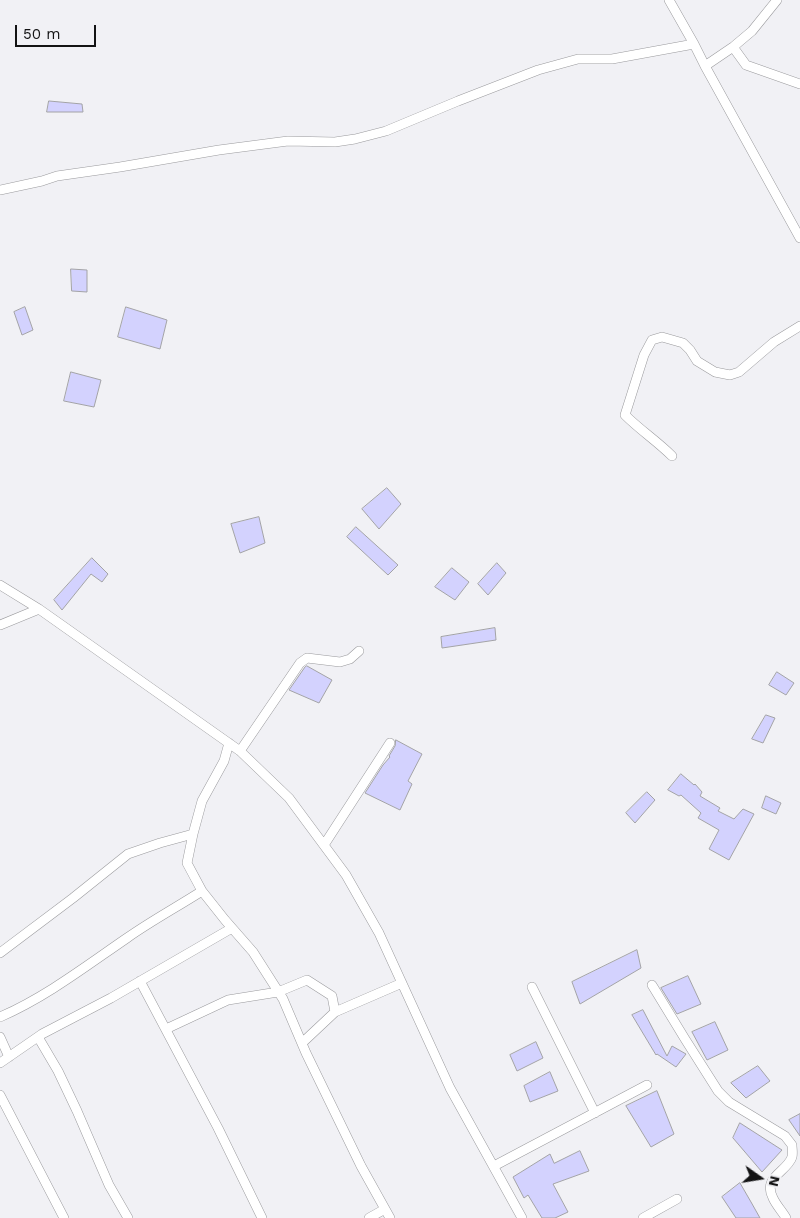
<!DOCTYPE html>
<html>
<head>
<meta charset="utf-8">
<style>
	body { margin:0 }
	#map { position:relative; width:800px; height:1218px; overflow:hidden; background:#f1f1f5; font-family:"Work Sans",sans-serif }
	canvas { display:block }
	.north { position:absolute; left:735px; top:1153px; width:50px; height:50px; -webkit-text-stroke:4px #f1f1f5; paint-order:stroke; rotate:103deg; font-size:14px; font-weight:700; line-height:20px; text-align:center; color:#131314 }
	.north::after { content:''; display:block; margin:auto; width:18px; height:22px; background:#131314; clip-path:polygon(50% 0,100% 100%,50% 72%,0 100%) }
	.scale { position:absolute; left:15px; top:25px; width:81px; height:22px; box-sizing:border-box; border:2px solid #131314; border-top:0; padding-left:6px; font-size:15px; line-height:18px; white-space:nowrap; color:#131314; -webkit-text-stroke:4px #f1f1f5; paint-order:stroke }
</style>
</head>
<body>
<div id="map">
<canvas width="800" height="1218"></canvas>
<div class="north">N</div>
<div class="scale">50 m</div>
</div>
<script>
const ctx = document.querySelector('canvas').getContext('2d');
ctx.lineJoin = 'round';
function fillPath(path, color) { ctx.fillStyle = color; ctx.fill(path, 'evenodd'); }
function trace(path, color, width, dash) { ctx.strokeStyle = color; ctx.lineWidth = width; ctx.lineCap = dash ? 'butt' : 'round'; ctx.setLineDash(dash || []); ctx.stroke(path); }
const building = new Path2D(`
	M49,101L82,104L83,112H47Z
	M71,269L87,270V292L72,291Z
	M25,307L33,330L22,335L14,312Z
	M126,307L167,320L160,349L118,337Z
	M71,372L101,380L94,407L64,401Z
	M387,488L401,504L379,529L362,509Z
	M259,517L265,543L240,553L231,524Z
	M356,527L398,565L388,575L347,537Z
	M92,558L108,574L102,582L91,574L62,610L54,600Z
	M497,563L506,573L488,595L478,584Z
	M452,568L469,582L455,600L435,587Z
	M495,628L496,640L442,648L441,637Z
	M307,666L332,680L319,703L289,690L305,667Z
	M777,672L794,683L786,695L769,685Z
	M766,715L775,718L763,743L752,739Z
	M396,740L422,754L408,781L412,784L400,810L365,793L383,765L390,757L389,756L395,746Z
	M681,774L694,785L695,784L702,792L700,796L720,808L718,811L734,819L743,809L754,814L729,860L709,849L719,830L698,818L701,813L681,795L679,796L668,790Z
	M647,792L655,800L635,823L626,813Z
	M766,796L781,803L776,814L762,808Z
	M637,950L641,968L580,1004L572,982Z
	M688,976L701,1004L677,1014L661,988Z
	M643,1010L667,1056L672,1046L686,1054L676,1067L657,1054L656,1055L632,1015Z
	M715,1022L728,1050L707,1060L692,1032Z
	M536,1042L543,1058L517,1071L510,1055Z
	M758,1066L770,1081L746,1098L731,1083Z
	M550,1072L558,1091L530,1102L524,1086Z
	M657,1091L674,1134L651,1147L626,1106Z
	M800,1114V1136L789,1120Z
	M740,1123L782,1150L762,1172L733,1138Z
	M580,1151L589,1171L553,1184L568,1212L555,1218H542L528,1195L524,1198L513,1177L550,1154L554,1163Z
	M740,1183L751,1202L760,1218H736L722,1197Z`);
fillPath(building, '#d3d2fe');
trace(building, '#a3a3a6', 1);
const minor = new Path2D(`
	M669,0L694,44L705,66L800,238
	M733,47L746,65L800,84
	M705,66L733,47L752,31L777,0
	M0,190L42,181L57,176L120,167L219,150L288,141L335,142L355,139L386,131L458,101L538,70L578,59H612L694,44
	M672,456C657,441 640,430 625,415L644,355L652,340L662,337L683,343L690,350L697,361L715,372L730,375L739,372L774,342L800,326
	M0,585L39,609L240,751L289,798L346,875L379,933L450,1088L522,1218
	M0,625L39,609
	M229,743L224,761L202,801L193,834L187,863L202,891L225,920L253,952L283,999L306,1053L361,1166L390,1218
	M240,751L300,663L307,658L340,662L350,659L359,651
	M324,845L390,743
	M0,953L73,898L128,854L160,843L193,834
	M140,981L218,1128L262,1218
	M652,985L685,1039L718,1091L729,1102L785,1136L792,1145C792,1148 793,1154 792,1157C787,1172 762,1177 773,1198C776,1205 782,1211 786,1218
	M532,987L595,1113
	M0,1017C46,997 86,966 127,938C151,921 177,907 202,891
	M166,1029L228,1000L278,992L307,980L332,996L335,1012
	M0,1037L9,1057
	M38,1037L58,1071L77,1111L109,1185L128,1218
	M302,1043L335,1012L402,983
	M0,1063L42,1034L111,998L232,928
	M0,1095L64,1218
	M494,1166L647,1085
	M369,1218L385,1209
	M643,1218L677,1199`);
trace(minor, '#9a9a9d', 10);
trace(minor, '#fff', 9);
</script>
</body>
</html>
